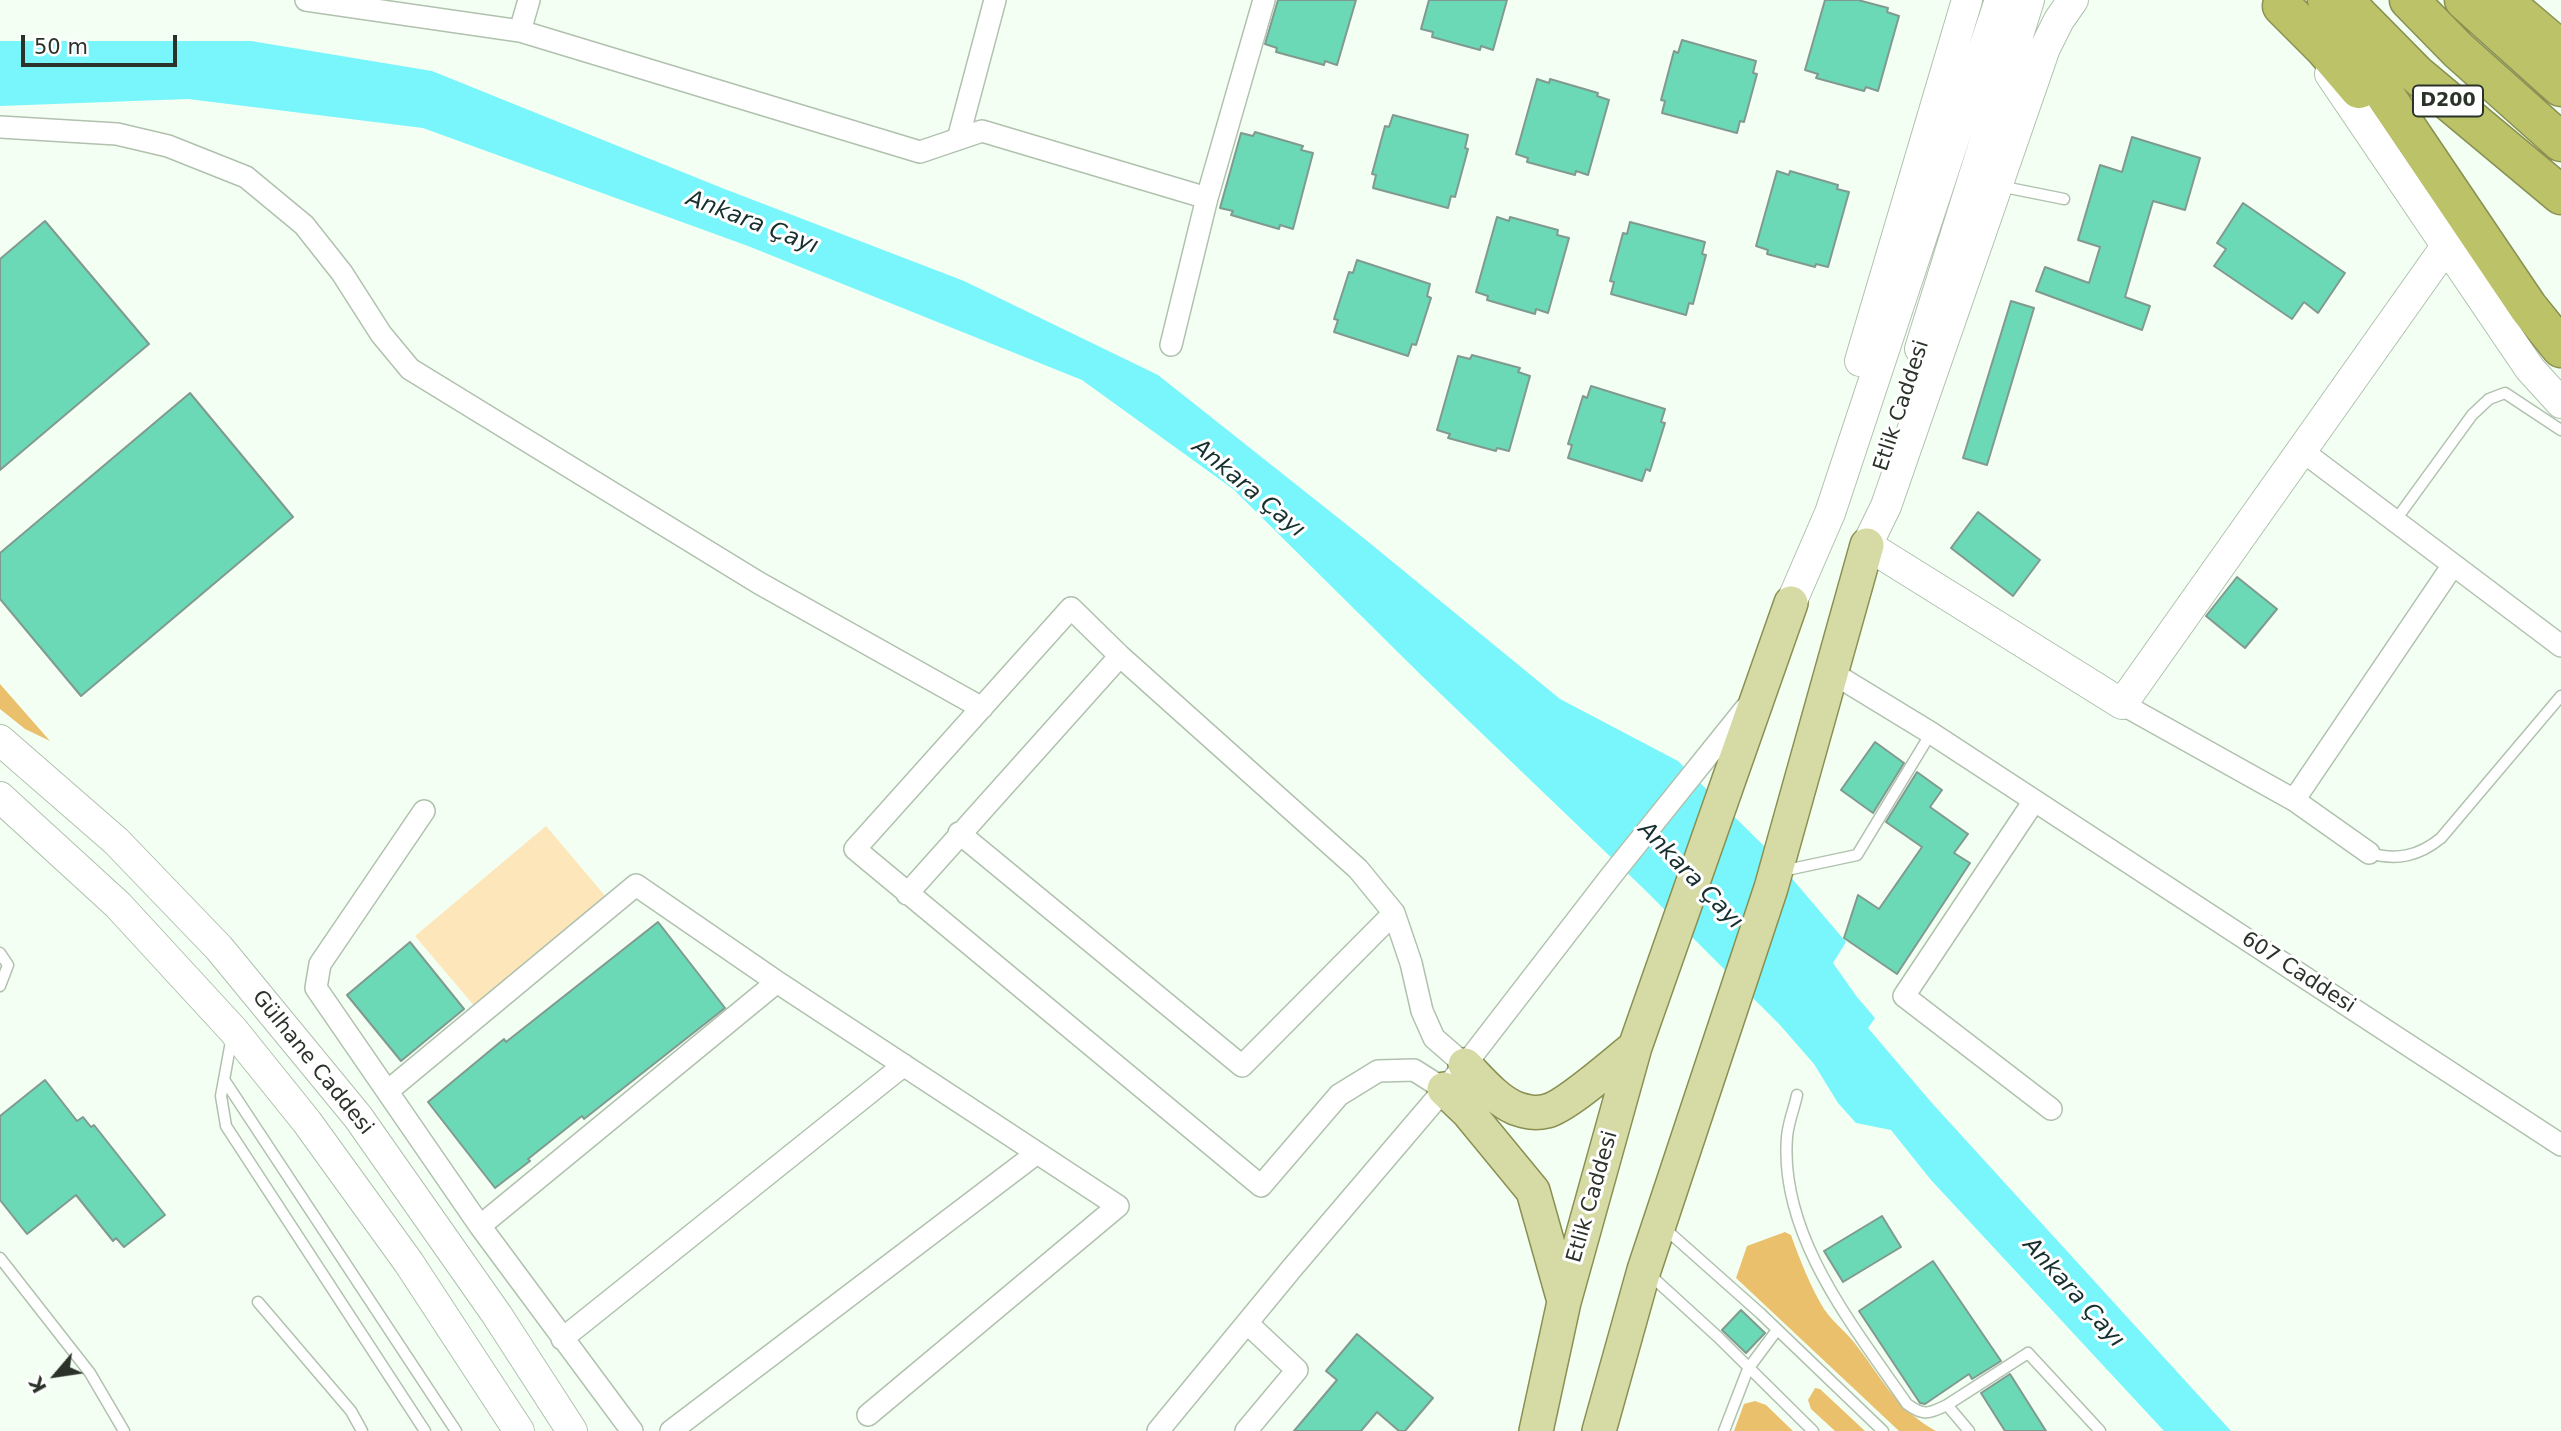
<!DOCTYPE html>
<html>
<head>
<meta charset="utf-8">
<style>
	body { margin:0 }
	#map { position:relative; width:2561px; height:1431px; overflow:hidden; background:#f4fff3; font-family:"DejaVu Sans",sans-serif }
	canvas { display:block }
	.north { position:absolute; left:21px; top:1340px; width:70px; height:70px; -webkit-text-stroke:5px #fff; paint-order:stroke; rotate:241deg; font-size:19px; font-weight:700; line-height:28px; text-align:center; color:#2b322a }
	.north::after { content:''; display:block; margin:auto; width:24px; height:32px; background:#2b322a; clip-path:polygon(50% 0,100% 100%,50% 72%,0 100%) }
	.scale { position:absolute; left:21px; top:35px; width:156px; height:32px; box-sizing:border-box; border:4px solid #2b322a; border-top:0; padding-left:9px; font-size:21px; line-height:24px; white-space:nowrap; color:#2b322a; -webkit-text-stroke:5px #fff; paint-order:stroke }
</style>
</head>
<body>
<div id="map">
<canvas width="2561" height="1431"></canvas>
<div class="north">K</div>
<div class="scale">50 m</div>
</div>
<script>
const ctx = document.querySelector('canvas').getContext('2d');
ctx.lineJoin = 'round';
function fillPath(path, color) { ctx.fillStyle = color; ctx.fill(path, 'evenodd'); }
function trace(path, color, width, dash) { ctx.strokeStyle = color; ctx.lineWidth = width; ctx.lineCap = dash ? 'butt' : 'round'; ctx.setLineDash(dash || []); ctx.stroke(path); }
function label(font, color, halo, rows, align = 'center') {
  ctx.font = font + ' "DejaVu Sans",sans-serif'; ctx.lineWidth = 6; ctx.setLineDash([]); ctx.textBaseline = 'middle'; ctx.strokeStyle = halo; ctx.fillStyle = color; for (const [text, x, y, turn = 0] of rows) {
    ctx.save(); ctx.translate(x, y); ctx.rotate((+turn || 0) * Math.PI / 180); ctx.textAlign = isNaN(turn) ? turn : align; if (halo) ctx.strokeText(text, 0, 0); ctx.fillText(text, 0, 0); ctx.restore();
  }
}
fillPath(new Path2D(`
	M546,826L607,898L476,1008L415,936Z`), '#fde6ba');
fillPath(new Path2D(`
	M0,684L50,741L25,729L0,709Z
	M1785,1232L1791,1235C1800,1260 1810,1286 1824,1309C1832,1321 1844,1330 1853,1341C1882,1377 1893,1407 1936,1431H1899L1736,1278L1747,1246Z
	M1815,1388L1820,1389L1865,1431H1835L1811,1409L1808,1400Z
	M1755,1401L1766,1405L1793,1431H1734L1744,1404Z`), '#eac06d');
fillPath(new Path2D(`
	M0,41H251L432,71L722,188L964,281L1158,375L1366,540L1560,699L1678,761L1766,848L1846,942L1833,963L1857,997L1875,1018L1868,1028L1931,1102L2231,1431H2164L1931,1180L1891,1130L1856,1123L1838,1103L1814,1064L1780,1025L1644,889L1422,676L1233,489L1082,380L748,246L423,128L188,99L0,106Z`), '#78f6fc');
const building = new Path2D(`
	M1278,0H1356L1337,65L1325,61L1324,65L1276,52L1277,48L1265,44Z
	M1429,0H1507L1493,50L1481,46L1480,50L1432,37L1433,32L1421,29Z
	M1825,0H1858L1888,8L1887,12L1899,16L1878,91L1866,87L1864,91L1816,78L1818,74L1805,70Z
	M1682,40L1756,61L1753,73L1757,74L1744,122L1740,121L1737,133L1662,113L1665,101L1661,100L1674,51L1678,53Z
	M1537,79L1549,83L1550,79L1598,93L1597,96L1609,100L1588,175L1576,171L1575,175L1527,162L1528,158L1516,154Z
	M1393,115L1468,135L1465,148L1468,149L1455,197L1451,196L1448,208L1373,188L1376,175L1372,174L1385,126L1389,127Z
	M1255,132L1303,146L1301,150L1313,153L1293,229L1280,225L1279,229L1231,215L1233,211L1220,208L1241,133L1253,136Z
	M2132,137L2200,158L2185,210L2153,201L2125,297L2150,306L2142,330L2036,291L2045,267L2089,283L2100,247L2078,240L2100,165L2122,172Z
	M1777,171L1789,175L1790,171L1838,185L1837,189L1849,192L1828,267L1816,264L1815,267L1767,254L1768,250L1756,246Z
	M2243,203L2345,273L2318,313L2304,302L2292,319L2214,266L2226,249L2217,243Z
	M1497,217L1509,221L1510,217L1558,230L1557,235L1569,238L1548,313L1536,309L1535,314L1487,300L1488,296L1476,292Z
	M45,221L149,344L0,470V259Z
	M1630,222L1705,242L1702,254L1706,255L1693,304L1689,303L1686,315L1611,294L1614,282L1610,281L1623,233L1627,234Z
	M1357,260L1430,284L1427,296L1431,298L1416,345L1412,344L1408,356L1334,332L1338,320L1334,319L1349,272L1353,273Z
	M2011,301L2034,308L1987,465L1963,458Z
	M1472,355L1520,368L1518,372L1530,376L1509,451L1497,448L1496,451L1448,438L1450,434L1437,430L1458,356L1470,359Z
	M1591,386L1665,409L1661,422L1665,423L1650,471L1646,469L1642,481L1568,458L1572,445L1568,444L1583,396L1587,398Z
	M190,393L293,517L81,696L0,599V553Z
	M1978,512L2040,560L2013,596L1951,548Z
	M2237,577L2277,609L2245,648L2206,616Z
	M1875,742L1904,763L1873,813L1841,790Z
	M1917,772L1942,790L1930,807L1968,834L1954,853L1970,863L1897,974L1844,938L1858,895L1879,909L1922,847L1886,822Z
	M658,922L725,1008L584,1119L582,1116L528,1159L530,1161L495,1188L428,1102L504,1039L506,1042Z
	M410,942L464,1009L401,1061L347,995Z
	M45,1080L77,1121L83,1117L91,1127L94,1125L165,1215L124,1247L116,1238L113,1241L76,1195L27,1234L0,1200V1116Z
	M1882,1216L1901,1247L1843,1282L1824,1251Z
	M1933,1261L2001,1361L1972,1379L1969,1374L1925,1404L1920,1403L1859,1311Z
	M1741,1310L1765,1333L1746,1353L1722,1330Z
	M1357,1334L1433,1398L1405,1431H1399L1377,1412L1361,1431H1294L1337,1380L1326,1371Z
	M2010,1374L2046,1431H2005L1981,1393Z`);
fillPath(building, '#6bd8b6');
trace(building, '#809a90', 2);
const lane = new Path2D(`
	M1999,186L2064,199
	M2395,521L2472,415L2489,399L2505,393L2561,430
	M2369,853C2397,861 2419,856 2441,838L2561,696
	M1782,871L1857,855L1931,733
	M0,953L8,965L0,986
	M232,1036L221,1096L226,1126L425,1431
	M225,1081L456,1431
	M1797,1095C1794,1109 1788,1123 1787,1137C1779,1236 1854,1327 1907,1404C1923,1416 1929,1414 1947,1405
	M1662,1226L1760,1313L1883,1431
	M0,1258L90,1373L124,1431
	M1649,1274L1718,1337L1813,1431
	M258,1302L351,1411L362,1431
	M1724,1431L1748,1369L1777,1330
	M1969,1431L1947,1405L2028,1353L2100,1431`);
const street = new Path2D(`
	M306,0L520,31L920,152L982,131L1207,198
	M520,31L529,0
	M0,127L117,134L168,146L246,177L304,225L342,273L381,334L410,369L759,583L982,708
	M958,139L995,0
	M1171,345L1207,198L1264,0
	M2301,450L2561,646
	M1120,656L1071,608L855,849L1261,1186L1339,1095L1378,1071L1414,1070L1444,1089
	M1831,672L1931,733L2561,1145
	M2122,704L2294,800L2369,853
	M2294,800L2453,565
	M2034,801L1904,996L2051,1109
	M424,811L320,964L316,988L480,1226L632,1431
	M959,833L1242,1066L1394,913
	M907,894L1120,656L1358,869L1394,913L1411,963L1422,1011L1434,1038L1465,1065
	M389,1090L636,885L777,982L1118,1206L868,1415
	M480,1226L777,982
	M562,1339L904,1065
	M671,1431L1037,1153
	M1158,1431L1293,1267L1465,1065L1611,876L1746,708
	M1246,1431L1297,1370L1247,1323`);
const secondary = new Path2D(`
	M2330,74L2530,369L2561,403
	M1920,349L2029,0
	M1860,361L1967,0
	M1867,545L2122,704L2445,248
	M1867,545L1886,506L2045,48L2059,20L2073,0
	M1791,603L1830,513L2000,0
	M0,740L116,841L219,948L358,1117L497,1315L572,1431
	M0,797L118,905L233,1030L307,1122L409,1263L519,1431`);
const primary = new Path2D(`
	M1465,1065C1480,1080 1495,1099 1515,1108C1526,1112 1535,1114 1547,1111C1567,1106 1617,1061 1635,1047
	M1444,1089L1468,1112L1533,1191L1564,1301
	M1536,1431L1564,1302L1635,1047L1791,603
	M1599,1431L1644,1270L1771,888L1867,545`);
const highway = new Path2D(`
	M2327,0L2385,95L2528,307L2561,348
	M2409,0L2458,50L2561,142
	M2464,0L2561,87
	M2502,0L2561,50
	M2282,6L2324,48L2359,89
	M2349,6L2416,74L2561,195`);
trace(lane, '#b0c1ae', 13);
trace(street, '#b0c1ae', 24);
trace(secondary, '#b0c1ae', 32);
trace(primary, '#899052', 36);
trace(highway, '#899052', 41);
trace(lane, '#fff', 10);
trace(street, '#fff', 21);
trace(secondary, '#fff', 30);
trace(primary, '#d6daa4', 33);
trace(highway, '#bbc267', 38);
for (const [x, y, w] of [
	[2448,101,70]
]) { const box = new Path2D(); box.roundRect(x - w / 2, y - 15.5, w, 31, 5); ctx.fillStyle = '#fff'; ctx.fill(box); trace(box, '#2b322a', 2); }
label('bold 19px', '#2b322a', null, [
	["D200",2448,101]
]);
label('21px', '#2b322a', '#fff', [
	["Etlik Caddesi",1902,406,-72],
	["607 Caddesi",2298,973,33],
	["Gülhane Caddesi",312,1063,51],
	["Etlik Caddesi",1593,1197,-74]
]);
label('italic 23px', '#182f30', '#fff', [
	["Ankara Çayı",752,223,21],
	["Ankara Çayı",1248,489,40],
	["Ankara Çayı",1690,876,46],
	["Ankara Çayı",2073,1293,48]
]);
</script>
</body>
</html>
